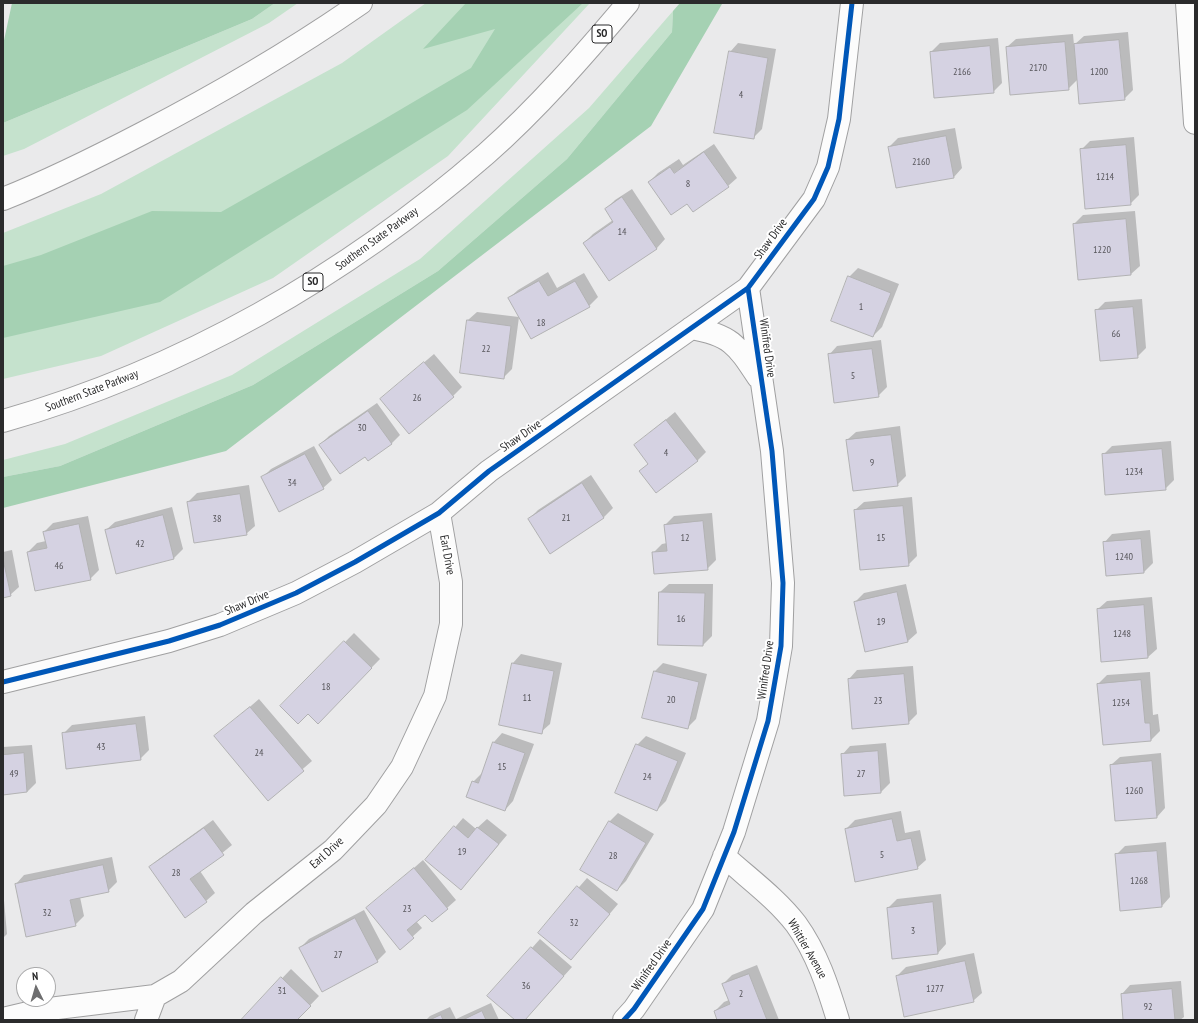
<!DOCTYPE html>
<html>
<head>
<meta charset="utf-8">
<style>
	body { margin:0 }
	#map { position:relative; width:1198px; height:1023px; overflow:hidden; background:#eaeaeb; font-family:"PT Sans Narrow",sans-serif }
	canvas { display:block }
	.frame { position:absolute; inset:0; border:4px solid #2b2b2c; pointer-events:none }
	.north { position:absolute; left:16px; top:967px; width:40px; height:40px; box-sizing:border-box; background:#fff; border:1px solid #aaaaab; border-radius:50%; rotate:355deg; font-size:11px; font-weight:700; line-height:16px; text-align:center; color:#2b2b2c }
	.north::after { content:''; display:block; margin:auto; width:14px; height:18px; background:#6e6e6f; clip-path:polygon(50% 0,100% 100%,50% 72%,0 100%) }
</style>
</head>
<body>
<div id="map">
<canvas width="1198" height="1023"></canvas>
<div class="frame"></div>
<div class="north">N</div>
</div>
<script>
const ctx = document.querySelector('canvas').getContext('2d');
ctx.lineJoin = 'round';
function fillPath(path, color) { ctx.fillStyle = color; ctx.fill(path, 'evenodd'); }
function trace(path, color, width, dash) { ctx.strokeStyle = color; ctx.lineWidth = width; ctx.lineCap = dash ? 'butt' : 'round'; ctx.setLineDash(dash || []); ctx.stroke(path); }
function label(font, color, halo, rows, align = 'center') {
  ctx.font = font + ' "PT Sans Narrow",sans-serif'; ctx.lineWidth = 4; ctx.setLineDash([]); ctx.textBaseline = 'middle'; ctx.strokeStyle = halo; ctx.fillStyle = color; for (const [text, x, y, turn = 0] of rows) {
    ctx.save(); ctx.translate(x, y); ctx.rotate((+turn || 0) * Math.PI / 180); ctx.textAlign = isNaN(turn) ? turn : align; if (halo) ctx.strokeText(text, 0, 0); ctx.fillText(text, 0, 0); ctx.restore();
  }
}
fillPath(new Path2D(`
	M275,3H298L269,23L24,149L3,156V123L252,19Z
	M426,3H590L448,156L273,278L101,356L3,379V233L101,194L342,63Z
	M673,11L672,32L567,159L438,271L253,385L60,466L3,477V460L65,444L232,375L420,259L589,108Z`), '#c5e2cd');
fillPath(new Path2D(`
	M12,3H275L252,19L3,123V45Z
	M466,3H583L467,110L160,302L3,338V266L41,255L152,211L221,212L376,124L471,68L495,29L423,49Z
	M680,3L722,4L651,126L226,451L3,508V477L60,466L253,385L438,271L567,159L672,32L673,11Z`), '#a5d1b3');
fillPath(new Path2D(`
	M1128,32L1133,90L1124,99L1078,79L1068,89L1007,47L1016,39L1073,34L1074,45L1084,36Z
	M998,38L1002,83L993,92L931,52L940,43Z
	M738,43L776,49L762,129L753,138L730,52Z
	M955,128L962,168L954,177L889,147L898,138Z
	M1134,137L1139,195L1130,204L1081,150L1090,141Z
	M714,144L737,178L728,186L649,182L658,173L679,159L683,165Z
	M632,189L665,239L657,248L609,280L584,243L593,234L613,220L606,209L615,200Z
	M1135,211L1140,266L1131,274L1074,224L1083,215Z
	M858,268L899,284L882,327L873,336L849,277Z
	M548,272L557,288L584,273L598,297L589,306L509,298L518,290Z
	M1142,299L1146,348L1137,357L1096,311L1105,302Z
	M477,312L519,317L512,369L503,378L468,320Z
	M881,340L887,387L878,396L829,355L837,346Z
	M434,354L462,387L453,396L381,399Z
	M377,403L400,435L391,444L365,455L320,445L329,436Z
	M675,412L706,452L697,461L641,471L649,463L635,445Z
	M900,426L906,476L897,485L847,440L856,432Z
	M1171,441L1174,480L1165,489L1103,455L1112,446Z
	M314,446L332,480L323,488L262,478L271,469Z
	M591,475L613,508L604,517L550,552L529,519L538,510Z
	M249,485L255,526L246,534L188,502L197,493Z
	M912,497L917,556L908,565L855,510L864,502Z
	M172,507L183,549L174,558L117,572L106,530L115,522Z
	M712,513L716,560L707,569L653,553L662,544L667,543L665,525L674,516Z
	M88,516L99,570L90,579L28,552L37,543L46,541L44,532L53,523Z
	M1150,530L1153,563L1144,572L1106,575L1104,543L1112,534Z
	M12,550L19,587L10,595L3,597V552Z
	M669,584H713L712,636L703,645L660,592Z
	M906,584L917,633L908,641L855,602L864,593Z
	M1152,597L1157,649L1148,657L1098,609L1107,601Z
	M354,633L380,659L318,722L308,713L282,706Z
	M521,654L562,663L550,724L541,732L500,724L513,663Z
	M663,663L707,674L696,719L687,728L655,671Z
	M913,666L917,714L908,723L849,679L857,670Z
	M1150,672L1153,715L1158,714L1160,731L1151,740L1104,744L1098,684L1107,675Z
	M259,699L312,761L268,799L216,736Z
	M145,716L149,750L140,759L63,734L72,725Z
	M502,733L534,744L513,801L505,810L473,782L482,773L494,742Z
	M646,736L686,753L666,801L657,810L637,745Z
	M886,743L890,783L881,792L842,755L850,746Z
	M32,745L36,783L27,792L3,794V747Z
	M1161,753L1165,808L1157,817L1111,765L1120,757Z
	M901,811L905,833L920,830L926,860L917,868L846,829L855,820Z
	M618,813L654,834L626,881L617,890L609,822Z
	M463,818L476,829L487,819L507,835L470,879L427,860Z
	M213,820L232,845L200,871L215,893L206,901L150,867L159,859Z
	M1166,842L1170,897L1162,906L1116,855L1125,846Z
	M112,857L117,882L108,891L80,897L84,916L75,925L16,884L24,875Z
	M423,860L456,900L447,908L425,913L416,921L422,928L400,948L367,909Z
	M587,878L618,904L579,950L539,933Z
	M3,889L7,934L3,938Z
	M941,894L946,944L938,953L888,908L897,899Z
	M364,910L386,952L377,961L300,948L309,939Z
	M540,939L572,967L524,1020H516L532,948Z
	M974,953L982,993L973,1001L897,976L906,967Z
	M757,965L779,1020H718L715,1011L724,1002L729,1000L723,984L732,975Z
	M291,969L319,996L296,1020H242Z
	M1181,981L1184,1017L1180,1020H1124L1122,994L1130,985Z
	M491,1003L499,1020H426L430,1016L450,1007L456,1019Z`), '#0003');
const building = new Path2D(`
	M1119,40L1125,100L1079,104L1074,44Z
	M1065,42L1069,90L1010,95L1006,47Z
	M990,46L994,93L934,98L930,52Z
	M729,51L768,58L754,139L714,133Z
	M946,136L954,178L896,188L888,147Z
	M1126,145L1131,205L1085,209L1080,149Z
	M704,152L729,187L693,212L687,204L671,215L648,182L670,167L674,173Z
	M622,197L657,249L609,281L583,243L613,222L605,209Z
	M1126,219L1131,275L1078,280L1073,224Z
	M848,276L891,293L873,337L831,321Z
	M539,281L548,296L575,281L590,307L531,339L508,298Z
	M1133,307L1138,358L1100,361L1095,310Z
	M467,320L511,326L504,379L460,373Z
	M872,349L879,397L834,403L828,354Z
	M424,362L454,397L409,434L380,399Z
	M368,411L392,444L368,461L365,457L340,474L319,445Z
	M666,420L698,461L656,493L639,471L648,464L634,445Z
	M891,435L898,486L853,491L846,440Z
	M1162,449L1166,490L1105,495L1102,454Z
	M305,454L324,489L279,512L261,477Z
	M582,483L604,518L550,554L528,519Z
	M240,494L247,535L194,543L187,502Z
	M903,506L909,566L860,570L854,510Z
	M163,515L174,559L116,574L105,530Z
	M703,521L708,570L654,574L652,552L667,551L664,525Z
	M79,524L91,580L35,591L27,552L47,548L43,532Z
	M1141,539L1144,573L1106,576L1103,542Z
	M3,559L11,596L3,598Z
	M659,592L705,593L703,646L658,645Z
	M897,592L908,642L865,652L854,602Z
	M1144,605L1148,658L1101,662L1097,609Z
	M344,641L372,668L318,724L308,714L298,724L280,706Z
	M512,663L554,671L542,734L499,725Z
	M654,671L699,682L688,729L642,718Z
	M904,674L909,724L852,729L848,679Z
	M1141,680L1145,723H1150L1151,741L1103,745L1097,684Z
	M250,707L304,771L268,801L214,736Z
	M136,724L141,760L66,769L62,733Z
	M493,742L525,753L505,811L466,797L472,781L478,783Z
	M636,744L678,761L657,811L615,793Z
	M878,751L881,793L844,796L841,754Z
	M24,753L27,792L3,795V755Z
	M1152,761L1157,818L1115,821L1110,765Z
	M892,819L897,841L911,838L918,869L855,882L845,829Z
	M609,821L646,843L617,891L580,870Z
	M454,826L468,838L477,827L499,844L461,890L425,860Z
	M204,828L224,855L190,879L207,902L185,918L149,867Z
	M1157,851L1162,907L1120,911L1115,854Z
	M103,865L109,892L70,900L76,926L26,937L15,884Z
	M414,868L448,909L432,922L425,915L407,930L414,938L400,950L366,908Z
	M577,886L610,914L571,960L538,933Z
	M933,902L938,954L892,959L887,908Z
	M355,918L378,962L322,992L299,948Z
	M531,947L564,976L525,1020H515L487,996Z
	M965,961L974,1002L904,1017L896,976Z
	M749,974L767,1020H717L714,1011L730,1004L722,984Z
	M281,977L311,1006L297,1020H241Z
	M1172,989L1175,1020H1123L1121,994Z
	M482,1011L486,1020H463Z
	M441,1015L443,1020H430Z`);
fillPath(building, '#d5d2e2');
trace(building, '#b2b2b3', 1);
const minor = new Path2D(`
	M1187,3L1195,123
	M691,328C731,335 737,345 758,377
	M3,682L169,641L220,625L296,593L355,562L439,513L489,471L748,288L814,199L828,167L839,119L852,3
	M724,856C748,878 776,898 796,924C817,953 828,987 838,1020
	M3,1019L41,1010L155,996L181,981L254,913L333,850L376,805L402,767L435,696L451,624V582L439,513
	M146,1020L155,996
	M624,1020L634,1009L703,909L734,832L768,721L781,646L783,583L772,451L748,288`);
const highway = new Path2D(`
	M3,199C51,180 97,157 143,133C218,94 292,51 361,3
	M3,421C182,370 346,276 486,154C538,108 584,55 628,3`);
trace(minor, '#a0a0a1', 24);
trace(highway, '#a0a0a1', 24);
trace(minor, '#fcfcfc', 22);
trace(highway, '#fcfcfc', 22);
trace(new Path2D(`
	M3,682L169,641L220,625L296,593L355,562L439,513L489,471L748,288L814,199L828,167L839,119L852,3
	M624,1020L634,1009L703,909L734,832L768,721L781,646L783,583L772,451L748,288`), '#0057b8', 5);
label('10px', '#56555a', null, [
	["2170",1038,68],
	["2166",962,72],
	["1200",1099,72],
	["4",741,95],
	["2160",921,162],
	["1214",1105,177],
	["8",688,184],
	["14",622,232],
	["1220",1102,250],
	["1",861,307],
	["18",541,323],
	["66",1116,334],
	["22",486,349],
	["5",853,376],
	["26",417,398],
	["30",362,428],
	["4",666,453],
	["9",872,463],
	["1234",1134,472],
	["34",292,483],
	["21",566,518],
	["38",217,519],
	["12",685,538],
	["15",881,538],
	["42",140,544],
	["1240",1124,557],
	["46",59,566],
	["16",681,619],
	["19",881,622],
	["1248",1122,634],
	["18",326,687],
	["11",527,698],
	["20",671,700],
	["23",878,701],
	["1254",1121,703],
	["43",101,747],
	["24",259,753],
	["15",502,767],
	["49",14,774],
	["27",861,774],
	["24",647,777],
	["1260",1134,791],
	["19",462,852],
	["5",882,855],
	["28",613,856],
	["28",176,873],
	["1268",1139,881],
	["23",407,909],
	["32",47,913],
	["32",574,923],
	["3",913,931],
	["27",338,955],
	["36",526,986],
	["1277",935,989],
	["31",282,991],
	["2",741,994],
	["92",1148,1007]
]);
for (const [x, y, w] of [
	[602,34,20],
	[313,282,20]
]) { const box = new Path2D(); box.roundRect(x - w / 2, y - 9, w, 18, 3); ctx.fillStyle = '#fff'; ctx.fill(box); trace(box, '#2b2b2c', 1); }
label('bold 11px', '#2b2b2c', null, [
	["SO",602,34],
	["SO",313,282]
]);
label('12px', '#2b2b2c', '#fff', [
	["Southern State Parkway",377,239,-36],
	["Shaw Drive",771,239,-54],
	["Winifred Drive",767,348,82],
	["Southern State Parkway",92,391,-21],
	["Shaw Drive",521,436,-35],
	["Earl Drive",447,555,80],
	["Shaw Drive",247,603,-23],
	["Winifred Drive",766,670,-82],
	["Earl Drive",327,853,-42],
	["Whittier Avenue",807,949,60],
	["Winifred Drive",652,965,-55]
]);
</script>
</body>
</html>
